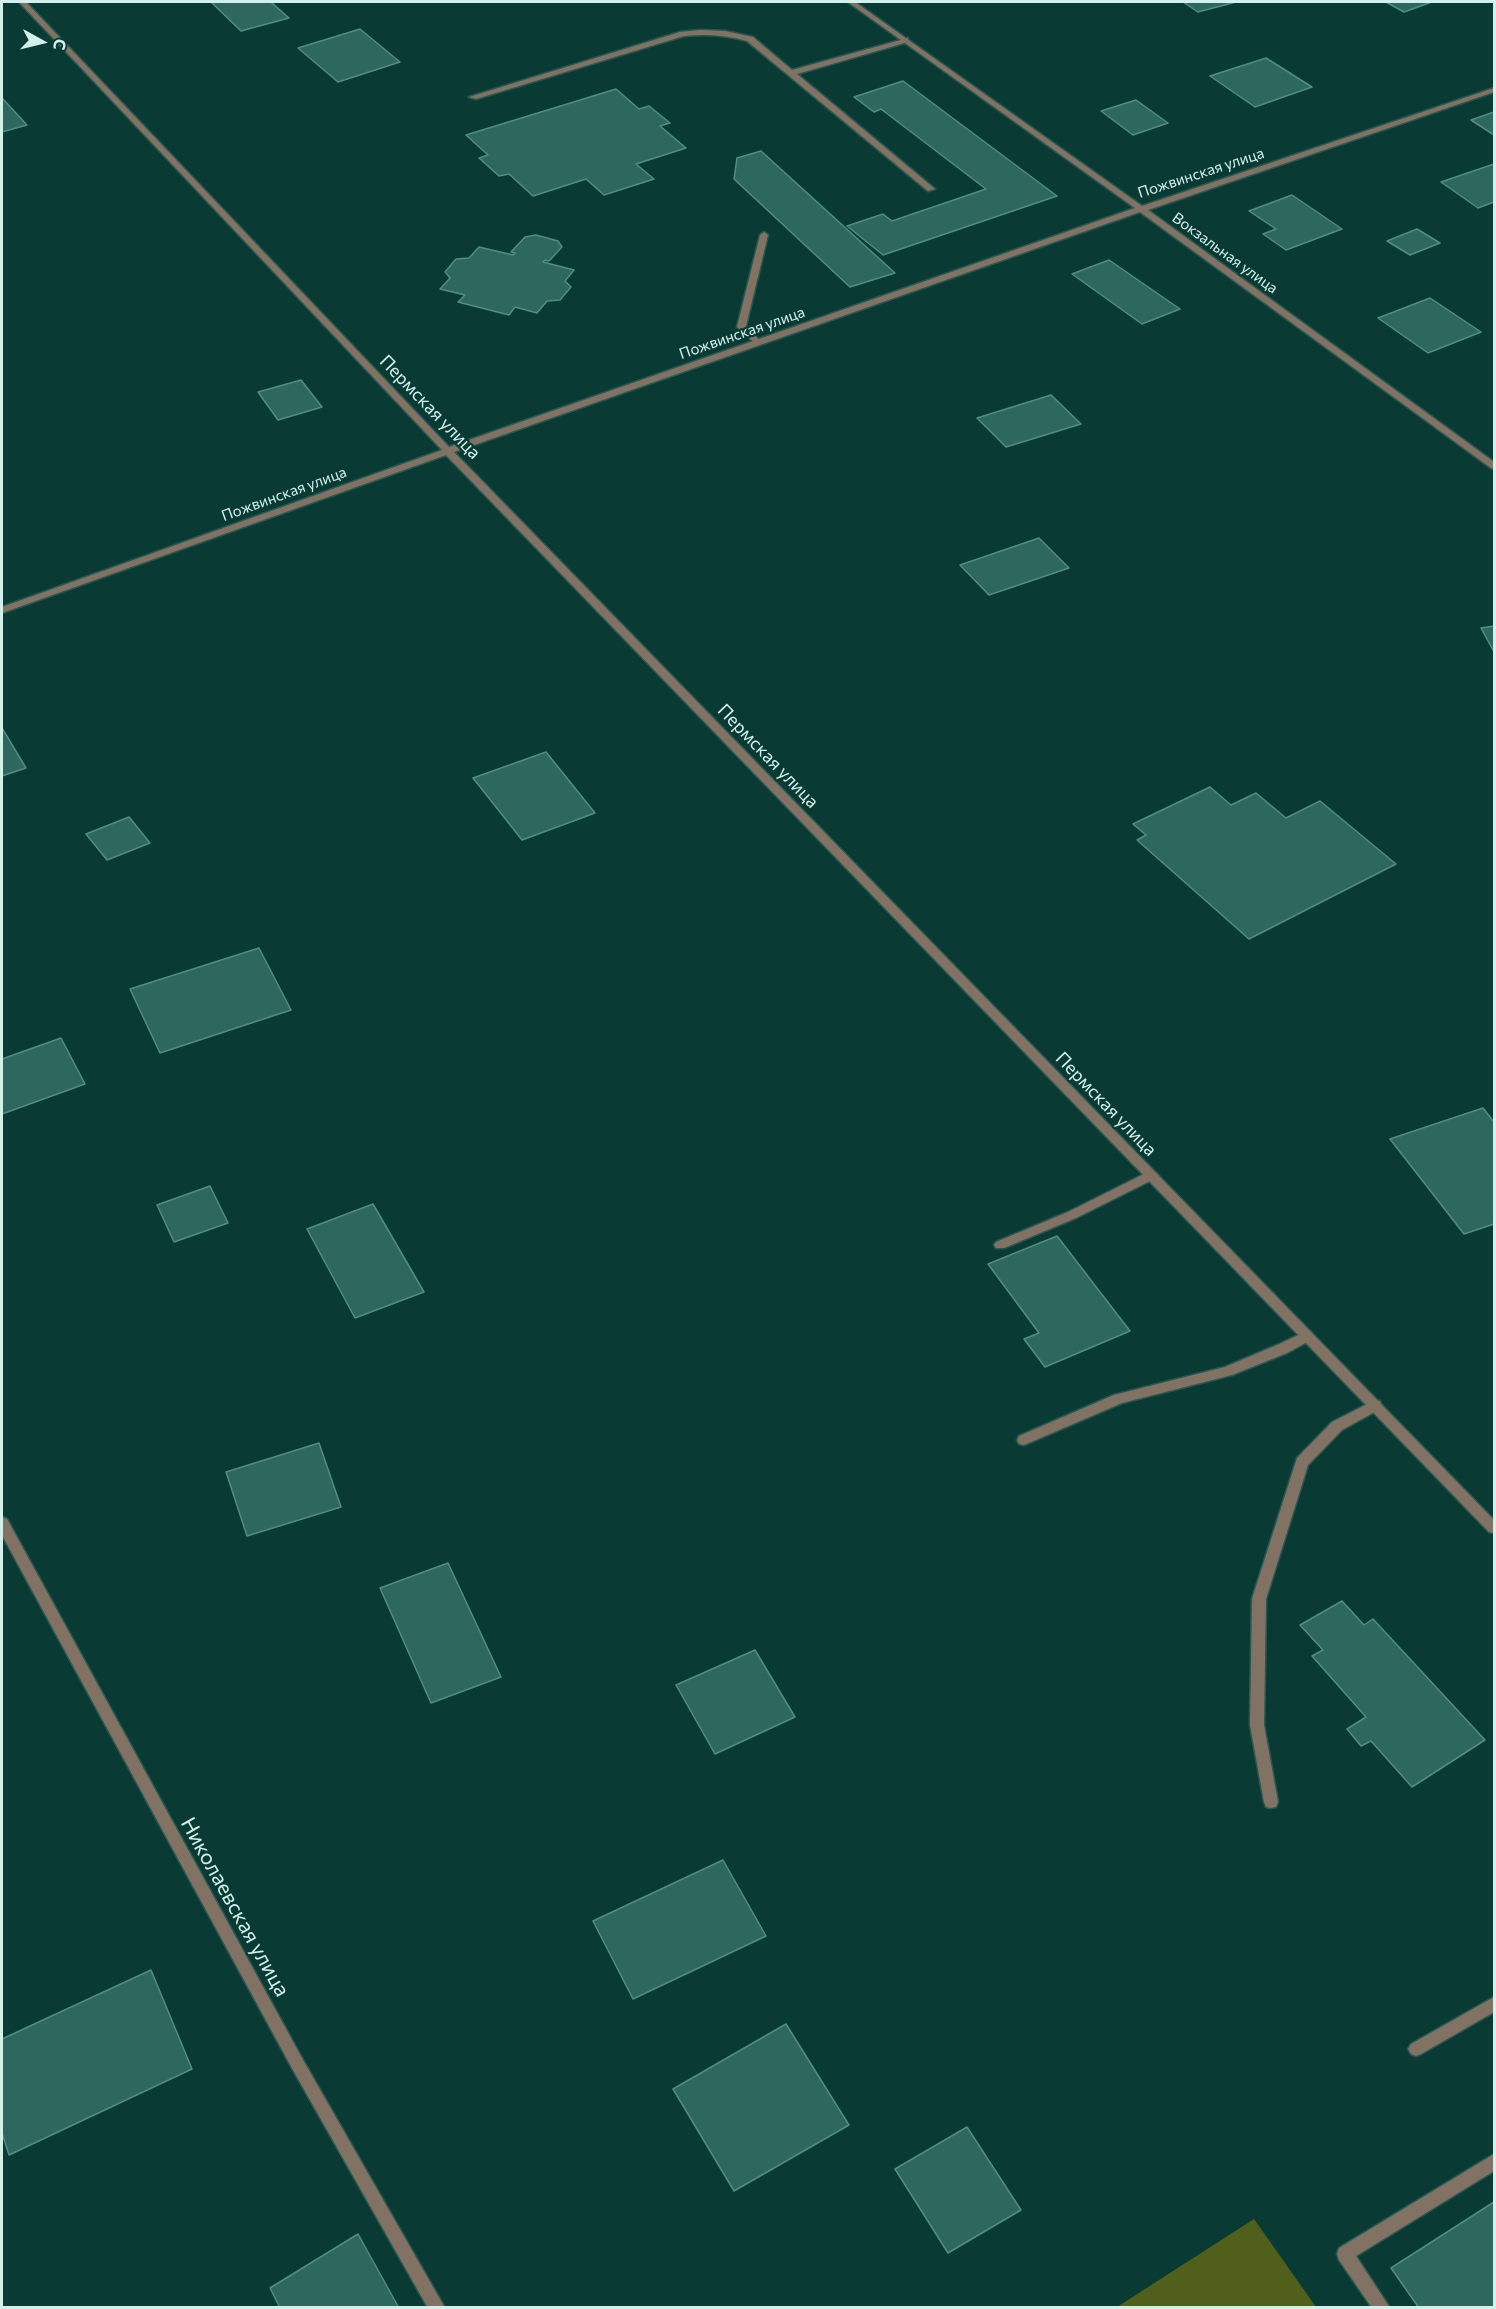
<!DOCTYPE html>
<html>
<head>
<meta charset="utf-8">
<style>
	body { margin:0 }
	#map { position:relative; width:1496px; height:2309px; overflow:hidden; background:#093b34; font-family:Commissioner,sans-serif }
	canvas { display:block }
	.frame { position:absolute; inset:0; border:3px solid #d3f1eb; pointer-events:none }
	.north { position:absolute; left:12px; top:12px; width:60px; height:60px; -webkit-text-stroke:4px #093b34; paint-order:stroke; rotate:98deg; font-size:16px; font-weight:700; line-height:24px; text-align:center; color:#d3f1eb }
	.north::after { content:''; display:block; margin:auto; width:21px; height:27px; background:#d3f1eb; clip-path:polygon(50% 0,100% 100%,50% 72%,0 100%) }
</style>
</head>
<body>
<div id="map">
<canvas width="1496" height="2309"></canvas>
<div class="frame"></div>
<div class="north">С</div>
</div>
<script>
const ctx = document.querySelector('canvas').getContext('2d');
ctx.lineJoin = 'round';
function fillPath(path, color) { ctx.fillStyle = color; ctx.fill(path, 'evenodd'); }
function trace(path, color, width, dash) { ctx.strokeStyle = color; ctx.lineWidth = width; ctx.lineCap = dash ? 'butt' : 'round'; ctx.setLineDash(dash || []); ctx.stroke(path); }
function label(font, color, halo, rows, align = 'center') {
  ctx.font = font + ' Commissioner,sans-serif'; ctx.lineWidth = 4.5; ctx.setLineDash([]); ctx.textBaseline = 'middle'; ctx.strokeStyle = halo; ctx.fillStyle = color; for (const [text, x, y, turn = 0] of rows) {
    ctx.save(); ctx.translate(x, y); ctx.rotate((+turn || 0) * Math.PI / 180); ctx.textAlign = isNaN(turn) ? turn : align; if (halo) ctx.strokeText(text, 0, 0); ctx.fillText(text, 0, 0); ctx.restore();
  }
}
fillPath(new Path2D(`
	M1254,2219L1316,2307H1117Z`), '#50601a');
const building = new Path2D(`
	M211,2H271L289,18L241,31Z
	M1183,2H1236L1198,12Z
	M1386,2H1432L1404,12Z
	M360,29L400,62L338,82L298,48Z
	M1266,58L1312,87L1255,107L1210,76Z
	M903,81L1057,196L883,255L847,226L883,214L892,221L986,189L881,109L874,112L854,97Z
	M616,89L639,109L649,106L670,123L660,126L686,148L636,164L654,179L604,195L586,179L533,196L509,174L499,176L479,158L488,155L466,135Z
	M2,98L27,125L2,132Z
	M1136,100L1168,123L1133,135L1101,111Z
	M1494,112V135L1471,120Z
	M761,151L895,273L850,287L734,179L737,158Z
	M1494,164V202L1478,208L1441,182Z
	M1292,195L1342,229L1286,250L1263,234L1276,229L1249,211Z
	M1417,229L1440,243L1410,255L1387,241Z
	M536,235L558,241L562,247L549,261L545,260L543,262L574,270L565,281L571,287L560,300L547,301L537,313L515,307L509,315L458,302L465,295L440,289L450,278L445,272L456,259L469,258L479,247L513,255L515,253L511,252L525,237Z
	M1109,260L1180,309L1142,324L1072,274Z
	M1430,298L1481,332L1428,353L1378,318Z
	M301,380L322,407L278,420L258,392Z
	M1051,395L1081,424L1006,447L977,418Z
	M1039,538L1069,568L989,595L960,565Z
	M1494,626V652L1481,628Z
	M2,728L26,768L2,776Z
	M546,752L595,813L522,840L473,778Z
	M1210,787L1231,805L1256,793L1286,818L1320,801L1396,864L1249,939L1137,840L1146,835L1133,824Z
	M129,817L150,843L107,860L86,834Z
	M259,948L291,1010L160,1053L130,989Z
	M61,1038L85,1084L2,1114V1059Z
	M1483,1108L1494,1122V1224L1464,1234L1390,1139Z
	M210,1186L228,1223L174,1242L157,1205Z
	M373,1204L424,1292L355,1318L307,1229Z
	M1057,1236L1130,1331L1045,1367L1024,1339L1039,1333L988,1264Z
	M319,1443L341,1507L247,1536L226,1472Z
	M448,1563L501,1677L431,1703L380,1588Z
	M1342,1601L1364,1625L1373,1619L1485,1740L1412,1787L1371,1741L1361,1746L1347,1729L1366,1717L1312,1656L1323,1650L1300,1625Z
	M755,1650L795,1717L715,1754L676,1685Z
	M723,1860L766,1936L633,1999L593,1921Z
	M151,1970L192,2069L9,2155L2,2133V2039Z
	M786,2024L849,2125L734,2191L673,2089Z
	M967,2127L1021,2210L948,2253L895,2169Z
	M1494,2202V2308H1419L1391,2268Z
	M358,2234L399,2308H280L270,2288Z`);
fillPath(building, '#2d675e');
trace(building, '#528d82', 1.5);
const service = new Path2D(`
	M700,30L725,31L753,37L792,70L908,38V42L797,74L935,189L928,191L747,41C726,35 705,34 684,36L476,99L469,97L680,32Z
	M764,232L768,235L746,326L761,342L757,345L737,327L760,235Z
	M1152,1170L1158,1175L1156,1178L1076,1218L1004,1248H996L994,1245L996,1242L1068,1212Z
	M1307,1331L1311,1332L1313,1336L1311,1340L1287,1353L1232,1375L1122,1403L1024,1445L1019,1444L1017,1440L1019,1436L1114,1395L1225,1367L1277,1345Z
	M1375,1400L1380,1401L1381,1405L1380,1409L1342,1430L1308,1465L1266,1599L1264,1725L1278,1802L1276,1807L1271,1808L1266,1807L1264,1802L1250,1725L1252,1599L1297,1458L1332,1422Z
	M1494,1997V2012L1421,2054L1416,2056L1411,2054L1408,2049L1411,2044Z
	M1494,2154V2171L1356,2256L1390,2308H1372L1339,2260L1337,2254L1339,2248Z`);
const minor = new Path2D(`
	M19,2H26L449,447L1135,208L848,2H855L1142,206L1494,88V92L1148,210L1494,462V469L1491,468L1140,212L454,452L1494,1520V1533L1489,1532L446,455L2,613V607L442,450Z
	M2,1517L7,1519L303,2060L445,2308H428L293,2070L2,1535Z`);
trace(service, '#295851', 3);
trace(minor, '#295851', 3);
fillPath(service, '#827264');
fillPath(minor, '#827264');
label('15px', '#d3f1eb', '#093b34', [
	["Пожвинская улица",1201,173,-18],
	["Вокзальная улица",1225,253,36],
	["Пожвинская улица",742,333,-19],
	["Пожвинская улица",284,494,-20]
]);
label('18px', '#d3f1eb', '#093b34', [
	["Пермская улица",430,407,46],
	["Пермская улица",768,756,46],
	["Пермская улица",1106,1104,46]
]);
label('21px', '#d3f1eb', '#093b34', [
	["Николаевская улица",235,1907,61]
]);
</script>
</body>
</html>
